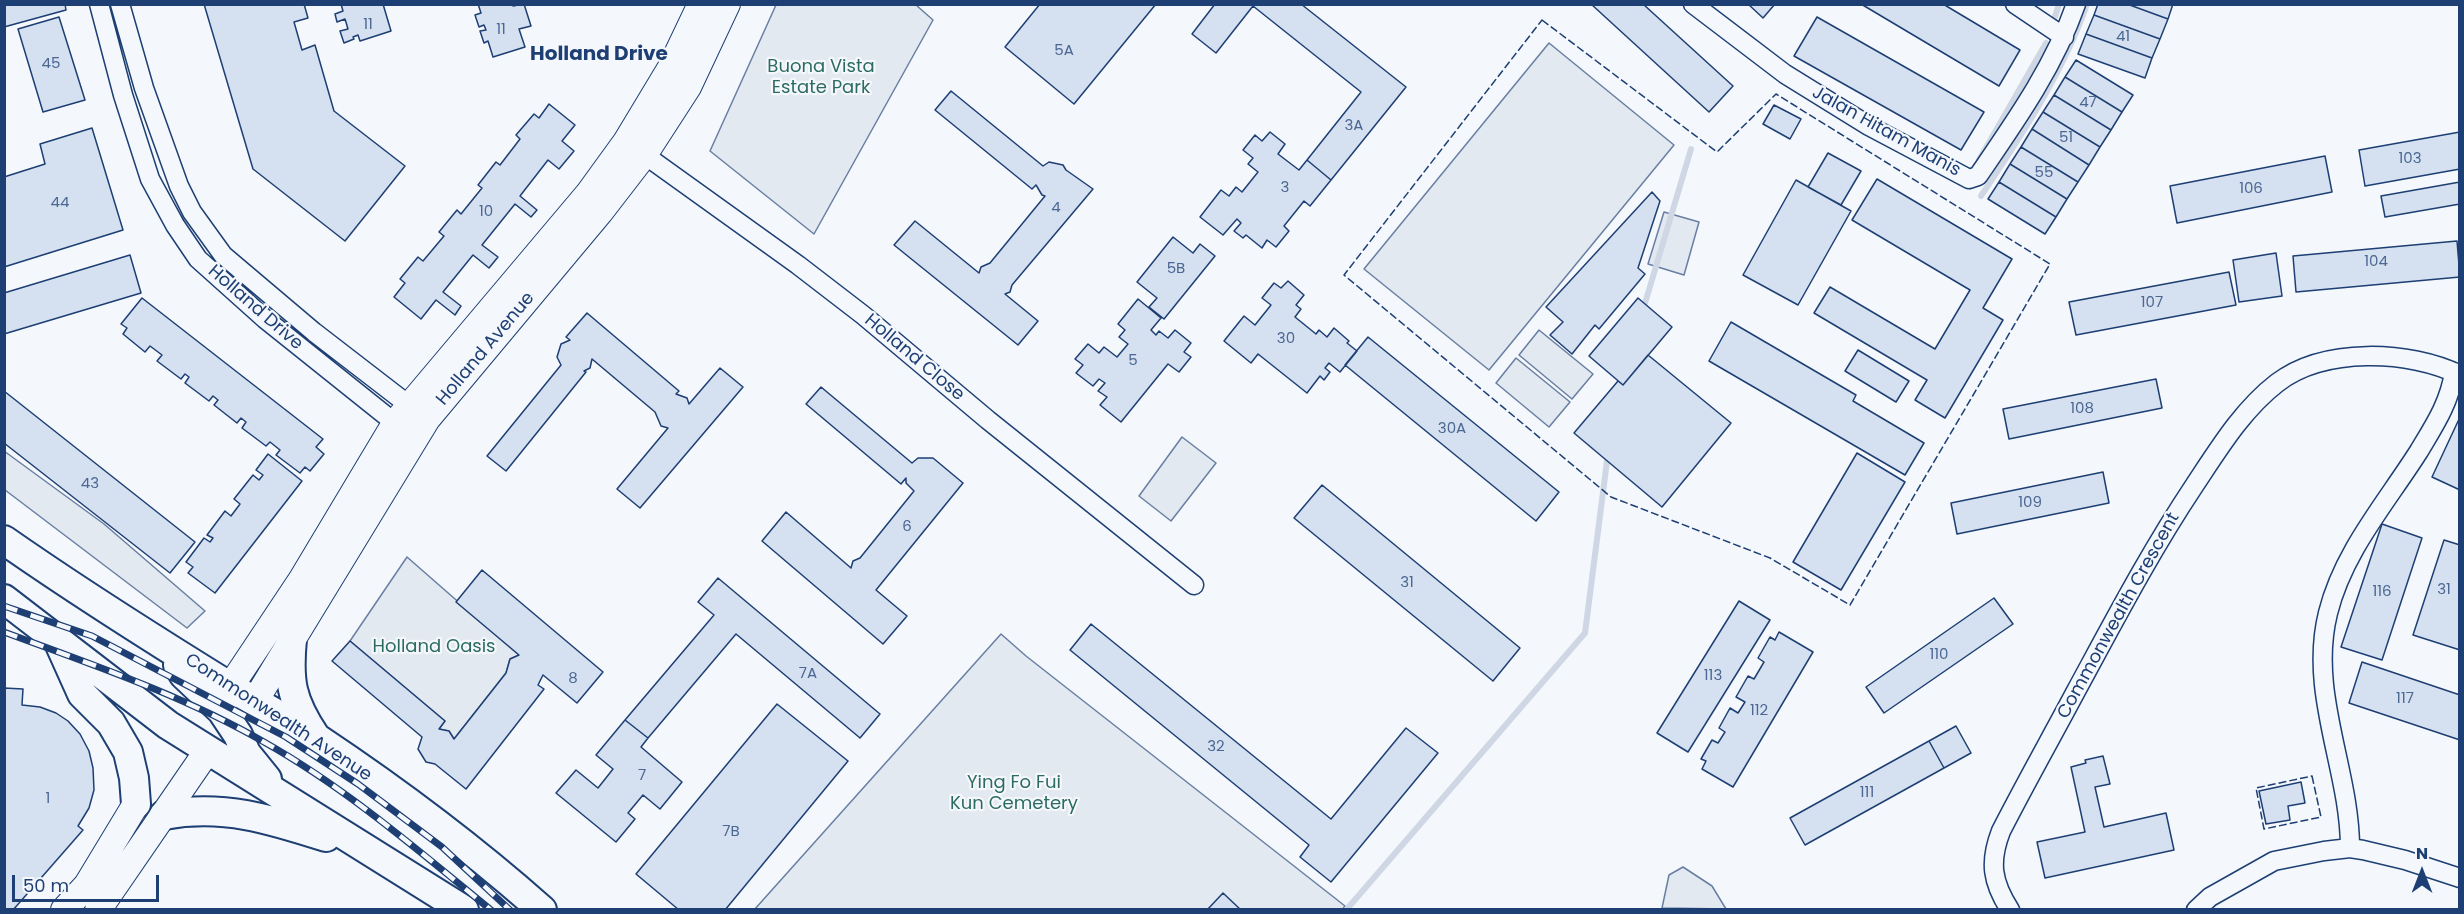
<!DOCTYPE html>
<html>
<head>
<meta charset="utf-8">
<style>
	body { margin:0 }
	#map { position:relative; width:2464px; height:914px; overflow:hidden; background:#f4f7fb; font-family:Poppins,sans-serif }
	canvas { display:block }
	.frame { position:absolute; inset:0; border:6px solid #1d3f73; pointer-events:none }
	.north { position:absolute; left:2392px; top:842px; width:60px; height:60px; -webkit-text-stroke:4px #f4f7fb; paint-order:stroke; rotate:0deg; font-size:16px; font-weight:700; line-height:24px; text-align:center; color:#1d3f73 }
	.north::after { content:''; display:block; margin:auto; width:21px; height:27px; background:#1d3f73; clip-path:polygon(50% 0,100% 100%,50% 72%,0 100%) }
	.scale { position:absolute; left:12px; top:875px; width:147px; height:27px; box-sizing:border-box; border:3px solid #1d3f73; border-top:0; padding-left:8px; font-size:18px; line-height:21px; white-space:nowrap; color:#1d3f73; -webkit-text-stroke:4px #f4f7fb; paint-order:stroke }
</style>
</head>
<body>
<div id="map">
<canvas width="2464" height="914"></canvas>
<div class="frame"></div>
<div class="north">N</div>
<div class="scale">50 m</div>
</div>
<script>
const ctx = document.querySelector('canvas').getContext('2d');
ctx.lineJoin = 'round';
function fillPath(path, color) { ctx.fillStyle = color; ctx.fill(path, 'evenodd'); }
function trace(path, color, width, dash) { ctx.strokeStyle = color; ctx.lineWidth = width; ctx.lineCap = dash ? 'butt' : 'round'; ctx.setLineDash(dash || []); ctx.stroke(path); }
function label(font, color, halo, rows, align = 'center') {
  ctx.font = font + ' Poppins,sans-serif'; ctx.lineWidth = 4.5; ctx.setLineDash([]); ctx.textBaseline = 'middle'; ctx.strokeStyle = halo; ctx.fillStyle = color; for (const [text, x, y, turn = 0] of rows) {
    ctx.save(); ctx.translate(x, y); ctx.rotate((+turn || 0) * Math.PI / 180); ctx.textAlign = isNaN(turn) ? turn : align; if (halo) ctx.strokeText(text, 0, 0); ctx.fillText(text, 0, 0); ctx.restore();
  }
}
const green = new Path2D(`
	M776,5H916L933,20L814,234L710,151Z
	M1549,43L1674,145L1489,370L1364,269Z
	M1664,212L1699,222L1684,275L1648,264Z
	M1539,330L1593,374L1572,399L1519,355Z
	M1516,358L1570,402L1549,427L1496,383Z
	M1182,437L1216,463L1171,521L1139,496Z
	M4,451L104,524L205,611L187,628L5,490Z
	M407,557L519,655L510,659L506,673L454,739L449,731L439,729L445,721L350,641Z
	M1001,634L1026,656L1345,906L1342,910H754Z
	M1683,867L1712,886L1726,909L1662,908L1669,875Z`);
fillPath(green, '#e3e9f0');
trace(green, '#687fa3', 1.5);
trace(new Path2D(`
	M2055,17L2059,4
	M1979,160L2046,43
	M1981,196C2021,136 2063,73 2087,4
	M1643,310L1691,149
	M1347,909L1585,633L1608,453`), '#cfd7e4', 6);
const building = new Path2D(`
	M4,4H65L66,10L4,27Z
	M204,4H304L308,18L294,22L302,50L315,45L334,111L405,166L345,241L253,169Z
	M341,4H383L391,31L360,41L358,35L353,37L354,39L344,43L340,31L348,29L345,19L337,22L335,14L343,11Z
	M478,4H512L513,6L524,4L531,26L519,29L525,47L493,57L488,41L484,43L480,31L486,30L484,25L479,27L475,15L481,13Z
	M1040,4H1156L1074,104L1005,47Z
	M1215,4H1301L1406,87L1331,180L1307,160L1361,92L1253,6L1216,53L1192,34Z
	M1591,4H1643L1733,86L1709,112Z
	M1748,4H1775L1763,18Z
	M1861,4H1943L2020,50L1999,86Z
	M2098,4H2127L2168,19L2160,39L2094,15Z
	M2127,4H2173L2168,19Z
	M2094,15L2160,39L2152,58L2086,34Z
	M59,17L85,100L43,112L18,29Z
	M1817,17L1984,112L1961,150L1794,56Z
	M2086,34L2152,58L2145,78L2078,54Z
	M2076,60L2133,95L2122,112L2065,77Z
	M2065,77L2122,112L2111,130L2054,95Z
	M951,91L1043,166L1049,162L1063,165L1066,170L1093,189L1012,285L1010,292L1005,294L1038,321L1018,345L894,245L915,221L979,273L981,267L990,263L1045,196L1042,195L1036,185L1032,189L935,110Z
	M2054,95L2111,130L2100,147L2043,112Z
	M549,104L575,125L562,141L574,151L559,169L548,160L520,196L537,210L531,217L515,204L482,245L498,257L489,268L473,255L443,292L461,306L455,315L436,300L421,319L394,297L405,283L400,279L418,257L423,261L444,236L439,232L457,210L461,214L482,188L478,185L496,162L500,165L520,139L516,135L534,114L539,118Z
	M1774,105L1801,119L1790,139L1763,124Z
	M2043,112L2100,147L2089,165L2032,129Z
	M92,128L123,230L4,267V177L45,164L40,144Z
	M2032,129L2089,165L2078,182L2021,147Z
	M1270,132L1285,144L1278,154L1299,170L1307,160L1331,180L1310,206L1304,201L1284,226L1289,231L1276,247L1267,240L1262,248L1246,235L1243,238L1234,231L1241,223L1237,219L1223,235L1200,217L1221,190L1229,196L1236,187L1242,192L1258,172L1248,164L1253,158L1243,150L1255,135L1262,141Z
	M2460,132V169L2365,186L2359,150Z
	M2021,147L2078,182L2067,199L2010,164Z
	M1828,153L1861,171L1841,205L1808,187Z
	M2325,156L2332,192L2177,223L2170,186Z
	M2010,164L2067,199L2056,217L1999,182Z
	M1877,179L2012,259L1983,308L2003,320L1945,418L1915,400L1927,380L1814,313L1830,287L1935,349L1970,290L1852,220Z
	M1796,180L1851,211L1798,305L1743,275Z
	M1999,182L2056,217L2045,234L1988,199Z
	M2460,182V204L2385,217L2381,196Z
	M1652,192L1660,201L1638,268L1645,274L1599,329L1595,325L1572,354L1550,335L1563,322L1546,307Z
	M1173,237L1193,253L1200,244L1215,256L1164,319L1149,307L1157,298L1137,282Z
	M2457,241L2460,277L2296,292L2293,256Z
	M2276,253L2282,296L2239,302L2233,260Z
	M130,255L141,293L4,334V293Z
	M2229,272L2236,305L2076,335L2069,302Z
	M1288,281L1304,295L1296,305L1301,309L1295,317L1316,334L1319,330L1327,337L1334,328L1349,341L1347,343L1357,351L1340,372L1329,363L1325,368L1330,372L1324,380L1320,376L1307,393L1258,354L1251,363L1224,341L1244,316L1255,325L1271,305L1262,298L1274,283L1281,288Z
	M142,298L323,439L316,447L324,454L310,471L305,467L300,473L276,455L280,450L270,442L266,446L242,428L246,422L241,418L237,423L214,405L218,400L213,396L209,401L185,383L189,377L185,374L181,379L157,361L162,355L150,346L145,352L123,334L127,328L121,324Z
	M1638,298L1672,327L1623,385L1589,356Z
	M1138,299L1161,318L1151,330L1156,335L1159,331L1168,338L1175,330L1191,343L1184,352L1191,357L1179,372L1168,364L1121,422L1100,405L1107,397L1098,391L1105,383L1099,379L1093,386L1076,373L1083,365L1075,359L1088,344L1099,353L1104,347L1117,357L1128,344L1119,337L1125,330L1118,324Z
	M587,313L679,391L676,394L687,398L689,404L720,368L743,387L640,508L617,489L668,428L661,426L655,412L592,359L590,368L584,371L586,372L506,471L487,456L561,365L557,357L561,344L570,340L566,337Z
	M1731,322L1856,395L1853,401L1924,443L1905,475L1709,361Z
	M1368,337L1559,492L1536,521L1345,365Z
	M1858,350L1909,381L1896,402L1845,371Z
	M1648,355L1731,423L1662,507L1574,433L1618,381L1623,385Z
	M2156,379L2162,408L2009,439L2003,409Z
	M821,387L912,463L918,458H933L963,483L876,590L907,616L883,644L762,541L786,512L851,568L853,561L860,558L914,491L906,483V478L901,484L806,404Z
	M4,391L195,542L170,573L4,443Z
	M2460,417V490L2432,477Z
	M1857,453L1905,482L1841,590L1793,562Z
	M268,454L302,481L215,593L188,573L193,567L186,562L204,538L210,542L213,538L207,535L225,511L231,516L240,504L234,499L253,475L259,480L263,475L256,470Z
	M2103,472L2109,503L1957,534L1951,503Z
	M1322,485L1520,648L1493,681L1294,518Z
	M2382,524L2422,538L2382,660L2341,647Z
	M2444,540L2460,545V650L2413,635Z
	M482,570L603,672L577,703L543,675L538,685L544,689L466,789L435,764L426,762L418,749L422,737L332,661L350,641L445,721L439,729L449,731L454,739L506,673L510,659L519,655L456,602Z
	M718,578L880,714L860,738L736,634L648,738L625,720L714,615L698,602Z
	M1994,598L2013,624L1884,713L1866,687Z
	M1739,601L1770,620L1688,752L1657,733Z
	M1091,624L1331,819L1406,728L1438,753L1331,882L1300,857L1309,845L1070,650Z
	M1779,632L1813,652L1733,787L1702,769L1706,761L1701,759L1712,740L1718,743L1725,732L1719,728L1730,708L1738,713L1745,702L1736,697L1748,676L1754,679L1764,662L1758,658L1770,637L1775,640Z
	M2362,662L2460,695V740L2349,703Z
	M4,688L23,689L22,705L40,707L56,713L68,721L80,734L89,751L93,768L94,790L89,808L78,826L83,830L13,910H4Z
	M777,704L848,761L725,910H679L636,874Z
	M625,720L648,738L641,747L682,782L660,809L643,795L628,813L635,819L616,842L556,793L576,770L598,788L613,769L596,755Z
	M1956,726L1971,753L1944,768L1929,741Z
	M1929,741L1944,768L1805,845L1790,818Z
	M2103,756L2110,784L2095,787L2104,827L2166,813L2174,850L2045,878L2037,842L2085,832L2071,767L2086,763L2085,760Z
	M2301,782L2305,803L2288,806L2290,820L2266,824L2259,791Z
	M1223,893L1241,910H1207Z`);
fillPath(building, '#d5e0f0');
trace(building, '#1d3f73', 1.5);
const street = new Path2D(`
	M99,4L123,95L150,179L175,225L198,259L265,319L385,415L405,428
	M120,4L144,88L179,186L192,212L223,255L314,332L419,413
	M1693,4L1785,74L1869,126L1969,179L1978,176C2015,122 2054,67 2076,4
	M2015,4L2064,37
	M635,148L798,265L863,315L988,420L1194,585
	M2350,848C2350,769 2308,693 2328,613C2343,552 2386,503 2419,451C2434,426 2450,402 2454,372
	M2010,910C1992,882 1989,862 2001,831C2025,784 2051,738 2076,691C2114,621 2150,552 2194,486C2218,450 2242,410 2277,383C2324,347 2409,350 2460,375
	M2196,910L2210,897L2274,861L2324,851L2350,848L2363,850L2405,860L2460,878`);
const secondary = new Path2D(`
	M230,687L302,579L396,422L589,193L626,142L670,69L701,4
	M255,701L427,419L600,212L644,155L688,87L727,4
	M64,910L87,885L136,804
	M98,910L208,750`);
const primary = new Path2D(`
	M4,540C77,591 153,639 229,686C258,704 289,720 318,739C396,791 472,848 542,910
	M4,599L168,725L464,910
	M292,639C288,681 291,700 315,736
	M60,645L82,694L111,723L128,752L134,778L136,804
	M178,665L184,675L222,711L238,735L246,753L267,779
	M164,815C223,804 270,819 326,837`);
trace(street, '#1d3f73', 21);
trace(secondary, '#1d3f73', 28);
trace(primary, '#1d3f73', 32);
trace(street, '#f4f7fb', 18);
trace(secondary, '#f4f7fb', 26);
trace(primary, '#f4f7fb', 28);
const rail = new Path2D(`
	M4,606L92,636L286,737L358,784L442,847L510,910
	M4,632C93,665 182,695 264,742C346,788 419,851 491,910`);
trace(rail, '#1d3f73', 7);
trace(rail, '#f4f7fb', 4.5, [14]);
trace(new Path2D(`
	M1542,20L1717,152L1776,94L2050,264L1850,605L1770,558L1611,497L1344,275Z
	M2312,776L2321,817L2264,829L2256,788Z`), '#1d3f73', 1.5, [8, 3]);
label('15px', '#4b6792', null, [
	["11",368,25],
	["11",501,30],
	["41",2123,37],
	["5A",1064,51],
	["45",51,64],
	["47",2088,103],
	["3A",1354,126],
	["51",2066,138],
	["103",2410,159],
	["55",2044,173],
	["3",1285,188],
	["106",2251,189],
	["44",60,203],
	["4",1056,208],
	["10",486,212],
	["104",2376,262],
	["5B",1176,269],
	["107",2152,303],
	["30",1286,339],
	["5",1133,361],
	["108",2082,409],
	["30A",1452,429],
	["43",90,484],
	["109",2030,503],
	["6",907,527],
	["31",1407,583],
	["31",2444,590],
	["116",2382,592],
	["110",1939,655],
	["7A",808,674],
	["113",1713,676],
	["8",573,679],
	["117",2405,699],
	["112",1759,711],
	["32",1216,747],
	["7",642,776],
	["111",1867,793],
	["1",48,799],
	["7B",731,832]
]);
label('18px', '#2c6c60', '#f4f7fb', [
	["Buona Vista",821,67],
	["Estate Park",821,88],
	["Holland Oasis",434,647],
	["Ying Fo Fui",1014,783],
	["Kun Cemetery",1014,804]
]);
label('18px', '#1d3f73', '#f4f7fb', [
	["Jalan Hitam Manis",1886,132,29],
	["Holland Drive",255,308,41],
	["Holland Avenue",486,349,-50],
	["Holland Close",914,358,40],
	["Commonwealth Crescent",2119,616,-61],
	["Commonwealth Avenue",278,718,33]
]);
label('bold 20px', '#1d3f73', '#f4f7fb', [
	["Holland Drive",599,55]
]);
</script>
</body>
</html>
